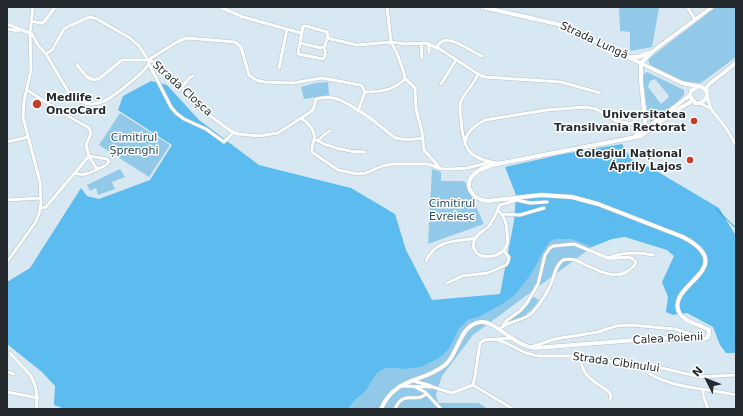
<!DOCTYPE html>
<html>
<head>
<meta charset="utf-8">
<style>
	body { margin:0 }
	#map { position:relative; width:743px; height:416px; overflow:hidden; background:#d8e8f2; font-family:"DejaVu Sans",sans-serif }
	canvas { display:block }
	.frame { position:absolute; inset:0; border:8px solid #242a2e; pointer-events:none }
	.north { position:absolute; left:687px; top:360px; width:40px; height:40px; -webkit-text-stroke:3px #fff; paint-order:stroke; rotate:312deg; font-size:11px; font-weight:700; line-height:16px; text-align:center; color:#242a2e }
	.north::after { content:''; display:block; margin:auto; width:14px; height:18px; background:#242a2e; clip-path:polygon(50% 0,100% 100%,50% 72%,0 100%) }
</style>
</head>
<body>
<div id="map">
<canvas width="743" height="416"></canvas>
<div class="frame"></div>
<div class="north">N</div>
</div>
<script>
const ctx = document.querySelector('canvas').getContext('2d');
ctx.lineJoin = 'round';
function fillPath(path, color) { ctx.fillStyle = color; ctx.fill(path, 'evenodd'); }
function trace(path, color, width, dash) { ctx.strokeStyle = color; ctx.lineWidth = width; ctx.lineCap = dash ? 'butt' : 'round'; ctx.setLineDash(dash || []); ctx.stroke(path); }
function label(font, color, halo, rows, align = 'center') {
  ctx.font = font + ' "DejaVu Sans",sans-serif'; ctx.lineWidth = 3; ctx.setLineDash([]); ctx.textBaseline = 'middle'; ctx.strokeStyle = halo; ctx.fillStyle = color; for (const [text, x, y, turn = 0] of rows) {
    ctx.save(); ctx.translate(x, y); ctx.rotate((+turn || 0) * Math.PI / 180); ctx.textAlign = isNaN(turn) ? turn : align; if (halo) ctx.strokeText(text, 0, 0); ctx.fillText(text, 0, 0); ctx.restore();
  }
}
fillPath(new Path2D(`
	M619,7L659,8L652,47L630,51V32L620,31Z
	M716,7H736V57L701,83L684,82L650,65L648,60L651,57Z
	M647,72L684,90V95L676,103L652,121L650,122L648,117L643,79L644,74ZM655,79L669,96L668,98L661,104L648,87L650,81Z
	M328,82L329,95L304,99L301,87L315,83Z
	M120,113L170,145L149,177L99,145Z
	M120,169L125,177L112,182L115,189L98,195L96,188L90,191L87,185Z
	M432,169L441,172V181H462L465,182L484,224L428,244Z
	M556,239H571L592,247L473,335L442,376L436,394L438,403H479L488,409H348L355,400L366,391L377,373L386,368L404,369L453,339L459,329L468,320L479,317L501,305L514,296L546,247L551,241Z
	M532,296L539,300C531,314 521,318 506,322L514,317Z`), '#92c9e9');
fillPath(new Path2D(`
	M151,81L167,85L199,120L259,165L351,188L395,214L406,250L432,300L500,294L514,221L516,195L505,167L563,154L622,144L631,159L653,169L719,208L736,236V353H726L720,345L713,327L687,313L673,315L666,312L668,297L662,282L674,256L667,250L625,237L612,239L592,247L571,239H556L551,241L546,247L531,274L514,296L501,305L479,317L468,320L459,329L448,350L439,358L421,367L404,369L386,368L377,373L366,391L355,400L348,409H65L54,405L55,386L42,372L7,344V282L30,268L81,188L87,196L99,199L150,180L172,145L118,110L123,96Z`), '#5dbcef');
trace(new Path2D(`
	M716,209L736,228`), '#3296c6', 1);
const minor = new Path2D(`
	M220,7L243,17L301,33
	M387,7L391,42L397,53L404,73L405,79
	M687,7L695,19
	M31,21L41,23L44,22L55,7
	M7,24L32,34L38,45L46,54L69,93C91,114 107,101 126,86C134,79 143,73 149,64L148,60
	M303,26H306L327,32L328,35L325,46L321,48L300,43Z
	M7,29L19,31
	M327,38L357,45L391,42L406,44L426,43L440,49L478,74L485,77L561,82L600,93
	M300,43L298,53V54L323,59C326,56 326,51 324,48
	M421,43L422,58
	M429,44V53
	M436,48C438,45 440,42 443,41C454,38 472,52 482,56
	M46,54L52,50L64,29L71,25L90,17L97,19L130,38L139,46L148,60
	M148,60L177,42L187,38L235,42L241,47L249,75L256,80L264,82L293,83L322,78L360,85L362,86L365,92
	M149,64L171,107L176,113L184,119L206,129L224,142L233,133
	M77,65L87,77L94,80L100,78L122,60H148L154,62L168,77L182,87L195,105L231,131L238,134L259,136L278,133L312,111L314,107L316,99C321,98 328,97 334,98C344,100 371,118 379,125C385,129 389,135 396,138C405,141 415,139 423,138
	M279,68L287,29
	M478,74C474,84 466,91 461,101C459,106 460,113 461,119C463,149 468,159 498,163
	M405,79L411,84L415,88L416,109L422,132L424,150L439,167
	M441,84L456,60
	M182,87L189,78L193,76
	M27,90L61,112L89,128C93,134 88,139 86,145L89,156L46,207L40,208
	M365,92C380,92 394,90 405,79
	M707,96L711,109L726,128L736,145
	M700,103L711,109
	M358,111L365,92
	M301,118C308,123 316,130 314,140C313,145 311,147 312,152L338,170L358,174L366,173L382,166L392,164H428L442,169H453L467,168L491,162
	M314,139C330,148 347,152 365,152
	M318,141L325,134L330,131
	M7,142L28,137
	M465,142C467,131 475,125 485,120L547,110L586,107L596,109L616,121L639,125L642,128L643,131
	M89,156L97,169
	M75,173C85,178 97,169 106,165L109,162L107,159L89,156
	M7,200L41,198
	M517,200L530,203L547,202
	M498,210C504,216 507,223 507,232C508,237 508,242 506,247C500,260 469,261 474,241C476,234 484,231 489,226C493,221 496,213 499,207L500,205L517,200L521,197
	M501,214L520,215L544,208
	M608,258C621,252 640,252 653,255
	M426,261C436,239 455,242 475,238
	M7,262L35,223L39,214L41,203L40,182L23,117L24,101L31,70L30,33L33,7
	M447,283L462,276L488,273L506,265L508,262L509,257L504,251
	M499,330C507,320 523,322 532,313C540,304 548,292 552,281C555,273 556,265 563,260C567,259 572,259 575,260C590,266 613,282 628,271C632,268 635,266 636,262C630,253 617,260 608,258L574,244L553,246L550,248L545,255L538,284L527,303L520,311L506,321L503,326
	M498,340L506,343L526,353L538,356H570L662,368L700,377L736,375
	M531,347L555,339L598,332L616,326L631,325L675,329L697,336L698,339
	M10,353L31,376C37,388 38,395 36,409
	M580,358C583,378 594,381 609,392L611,395L610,400
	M652,369L648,370V373C675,389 706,388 736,395
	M7,372L14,374
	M413,380C419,384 425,383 431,386
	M473,385L475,376L480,343L484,340L512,338
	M402,386L433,387L452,393L473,385L513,409
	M415,387L425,392L441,409
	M703,389V395L708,409
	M7,392L38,398
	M395,409C404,389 415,404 426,394`);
const major = new Path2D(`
	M482,7L557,24L573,29L607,47L682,83L702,87L707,92L706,99L700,103H695L690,96L691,91L697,87
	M631,57H638L649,53
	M641,63L653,51L712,7
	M641,63V81L646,130
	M706,91L708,85L736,63
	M635,136L643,131L690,95
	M381,409C396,376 421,384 445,365C459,354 459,324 481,322C496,321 514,346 535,348L661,338C671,337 701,341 707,338L709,334V330C700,324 686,323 680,314C662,285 743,269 683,237L598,204L572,197L541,195L487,201C473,199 462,186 474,174C479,169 486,167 492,165L641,136L677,110L692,101`);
trace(minor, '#b1c1cb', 4);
trace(major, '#b1c1cb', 5);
trace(minor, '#fff', 3);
trace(major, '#fff', 4);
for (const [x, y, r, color] of [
	[37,104,5,"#c73b2a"],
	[694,121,4,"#c73b2a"],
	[690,160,4,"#c73b2a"]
]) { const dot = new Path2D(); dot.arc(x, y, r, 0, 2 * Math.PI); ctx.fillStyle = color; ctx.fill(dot); trace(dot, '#fff', 1.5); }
label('11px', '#242a2e', '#fff', [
	["Strada Lungă",594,41,25],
	["Strada Cloșca",182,89,42],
	["Calea Poienii",668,339,-3],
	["Strada Cibinului",616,363,8]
]);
label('bold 11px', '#242a2e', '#fff', [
	["Medlife -",46,98,"left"],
	["OncoCard",46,111,"left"],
	["Universitatea",686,115],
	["Transilvania Rectorat",686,128],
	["Colegiul Național",682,154],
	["Áprily Lajos",682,167]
], 'right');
label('11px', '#264e63', '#fff', [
	["Cimitirul",134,138],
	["Șprenghi",134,151],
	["Cimitirul",452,204],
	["Evreiesc",452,217]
]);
</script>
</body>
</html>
